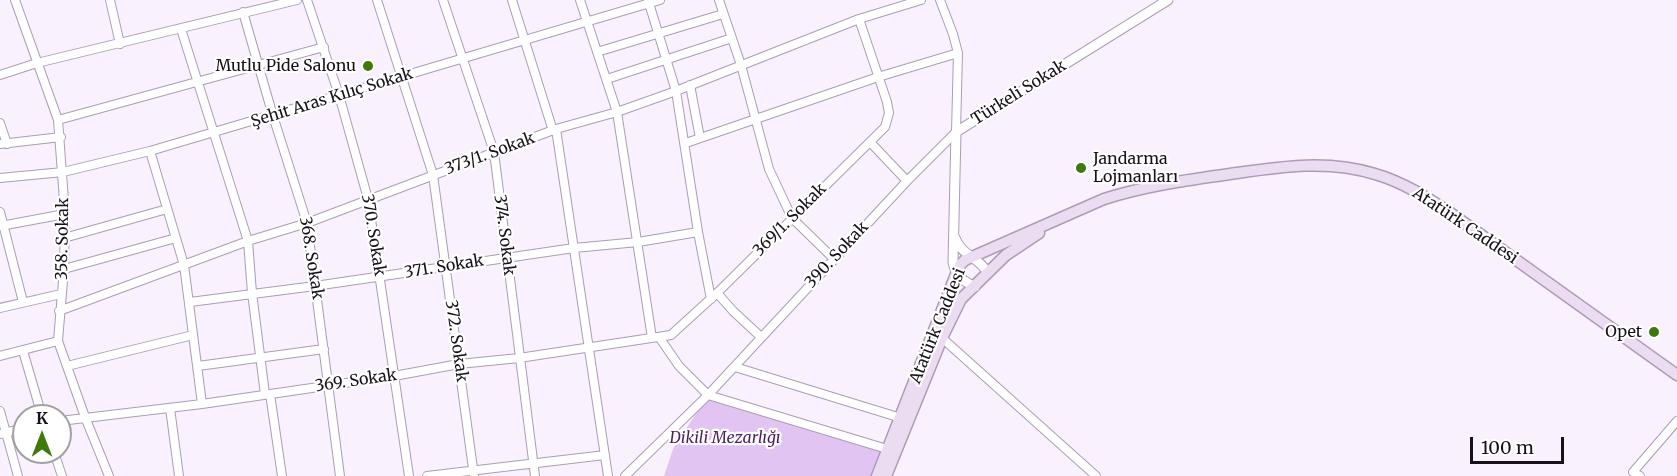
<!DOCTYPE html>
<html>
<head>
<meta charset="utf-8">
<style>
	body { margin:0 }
	#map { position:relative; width:1677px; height:476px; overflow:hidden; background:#f9f1fd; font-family:Merriweather,serif }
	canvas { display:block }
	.north { position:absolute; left:12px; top:404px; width:60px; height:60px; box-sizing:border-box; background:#fff; border:2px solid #a3a0a4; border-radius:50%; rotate:0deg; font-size:16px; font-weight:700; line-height:24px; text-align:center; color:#18111b }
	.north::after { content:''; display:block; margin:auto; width:21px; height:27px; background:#41780a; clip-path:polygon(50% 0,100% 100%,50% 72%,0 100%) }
	.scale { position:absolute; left:1470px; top:437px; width:94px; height:27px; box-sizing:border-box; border:3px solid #18111b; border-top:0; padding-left:8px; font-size:18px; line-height:21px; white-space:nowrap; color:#18111b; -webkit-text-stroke:4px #fff; paint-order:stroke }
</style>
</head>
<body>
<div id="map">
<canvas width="1677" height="476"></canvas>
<div class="north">K</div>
<div class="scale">100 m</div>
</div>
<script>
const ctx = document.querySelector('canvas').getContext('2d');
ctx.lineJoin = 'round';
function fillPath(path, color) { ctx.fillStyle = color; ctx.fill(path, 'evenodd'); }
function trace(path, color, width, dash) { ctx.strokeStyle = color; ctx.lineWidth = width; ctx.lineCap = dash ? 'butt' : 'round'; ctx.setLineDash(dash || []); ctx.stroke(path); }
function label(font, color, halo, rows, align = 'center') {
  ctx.font = font + ' Merriweather,serif'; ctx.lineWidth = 4.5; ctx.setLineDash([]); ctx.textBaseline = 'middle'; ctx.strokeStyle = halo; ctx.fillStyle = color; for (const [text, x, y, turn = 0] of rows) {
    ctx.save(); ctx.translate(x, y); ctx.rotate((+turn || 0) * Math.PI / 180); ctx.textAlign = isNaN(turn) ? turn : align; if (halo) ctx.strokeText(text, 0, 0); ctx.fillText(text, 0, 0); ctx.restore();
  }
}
fillPath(new Path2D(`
	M708,395L883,448L873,476H664L673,449Z`), '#e2c4f2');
const minor = new Path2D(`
	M15,0L58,120L65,214L64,269L58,341L85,417L109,476
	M110,0L120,44
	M307,0L339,95L368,199L409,476
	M377,0L433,175L474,476
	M443,0L494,152L535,476
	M512,0L553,131
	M580,0L617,112L652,338
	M648,0L676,91L698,232L711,299
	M719,0L741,65L769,169L792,218L834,259
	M243,12L273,116L307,223L340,476
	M181,29L248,241L252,293L265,394
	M597,52L723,14
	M0,75L37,63L297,0
	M607,79L732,38
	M690,85L700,138
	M58,120L324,47
	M0,123L7,144
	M556,129L608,476
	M870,142L907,181
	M686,143L878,77L958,53
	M0,144L61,137
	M150,151L184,265L202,404
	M0,178L63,172L150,151L660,0
	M0,212L23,302
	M0,226L65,214
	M64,238L167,209
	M64,269L176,238
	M717,293L733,311L761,337
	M190,302L315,286L574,248L638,242L698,232
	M0,308L61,294
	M59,311L248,241L307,223L556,129L617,112L676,91L859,19L921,0
	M659,337L679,366L708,395L887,449
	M942,338L1096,476
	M23,351L42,416
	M0,356L58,341
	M67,366L193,335
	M198,366L324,349
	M735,367L901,418
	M270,394L282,476
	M170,408L179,476
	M0,411L18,476
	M60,421L202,404L394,376L459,364L519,358L671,335L717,293L885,127L889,113L887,102L859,19
	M0,434L24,428
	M54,452L62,476
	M427,476L605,455
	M625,476L708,395L907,181L956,132L958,53L953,34L940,0
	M1640,476L1633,472L1677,421`);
const tertiary = new Path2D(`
	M954,236C963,258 977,255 988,273
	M975,287C962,280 956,277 953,262L956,132L1168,0`);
const secondary = new Path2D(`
	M877,476L956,274L960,265L965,260L1104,199C1145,186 1187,180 1230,174C1279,167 1327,159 1375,174C1403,182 1428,198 1452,214L1677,375
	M886,476L942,338L961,299L1006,255L1039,233`);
trace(minor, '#ad9cb7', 10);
trace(tertiary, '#ad9cb7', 11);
trace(secondary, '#ad9cb7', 13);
trace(minor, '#fff', 8);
trace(tertiary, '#fff', 9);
trace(secondary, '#ebdcf2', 10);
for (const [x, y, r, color] of [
	[368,66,6,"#41780a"],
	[1081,168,6,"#41780a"],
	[1654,332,6,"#41780a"]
]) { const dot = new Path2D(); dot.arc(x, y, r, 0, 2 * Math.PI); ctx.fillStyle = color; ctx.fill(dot); trace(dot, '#fff', 2); }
label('16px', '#18111b', '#fff', [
	["Mutlu Pide Salonu",356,66],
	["Jandarma",1093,159,"left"],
	["Lojmanları",1093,177,"left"],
	["Opet",1642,332]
], 'right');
label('16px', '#18111b', '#fff', [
	["Türkeli Sokak",1019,93,-32],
	["Şehit Aras Kılıç Sokak",332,98,-17],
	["373/1. Sokak",490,154,-20],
	["369/1. Sokak",790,220,-45],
	["Atatürk Caddesi",1465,226,34],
	["370. Sokak",373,235,81],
	["374. Sokak",504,235,83],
	["358. Sokak",63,239,-89],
	["390. Sokak",837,255,-47],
	["368. Sokak",311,258,81],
	["371. Sokak",444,267,-9],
	["Atatürk Caddesi",938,326,-68],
	["372. Sokak",456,341,82],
	["369. Sokak",356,381,-8]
]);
label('italic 16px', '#4d1d61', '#fff', [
	["Dikili Mezarlığı",725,438]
]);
</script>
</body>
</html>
